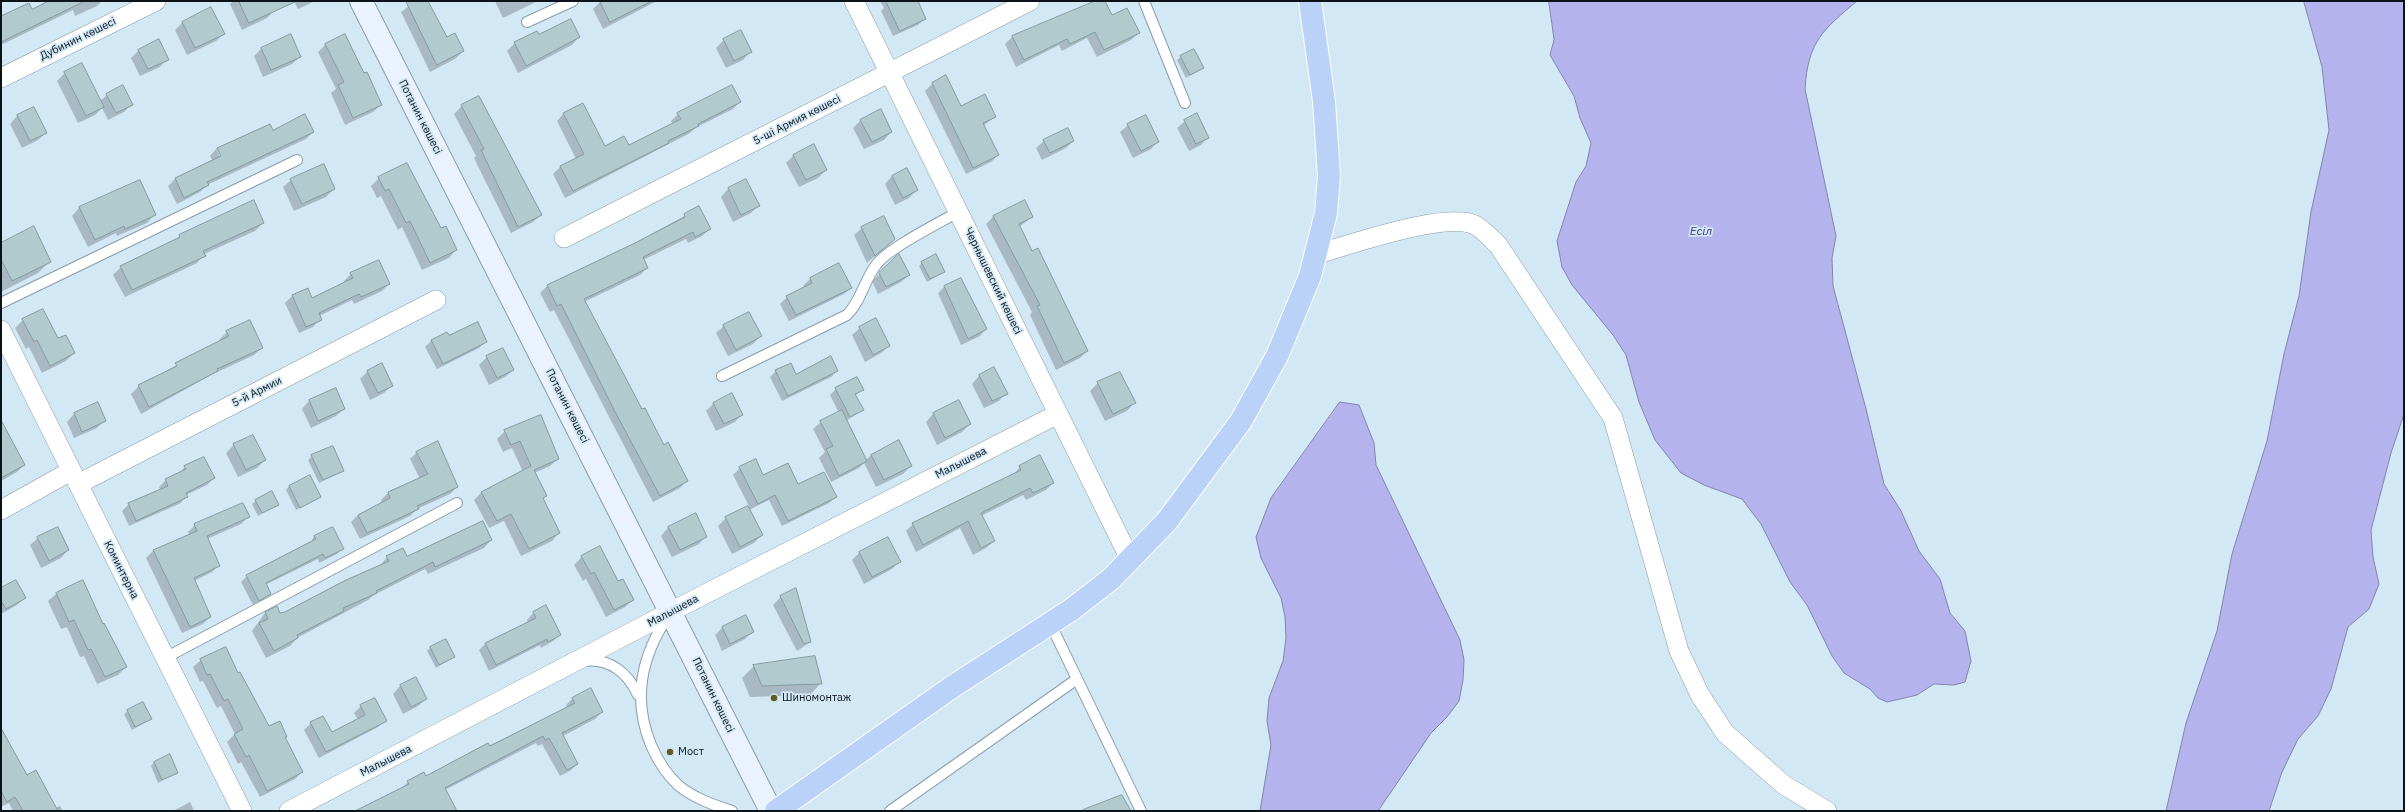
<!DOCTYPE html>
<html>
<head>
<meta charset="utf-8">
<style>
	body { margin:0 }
	#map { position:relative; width:2405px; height:812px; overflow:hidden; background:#d2e8f5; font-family:"IBM Plex Sans",sans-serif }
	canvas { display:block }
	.frame { position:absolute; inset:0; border:2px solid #0c1318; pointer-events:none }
</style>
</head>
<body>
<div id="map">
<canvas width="2405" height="812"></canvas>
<div class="frame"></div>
</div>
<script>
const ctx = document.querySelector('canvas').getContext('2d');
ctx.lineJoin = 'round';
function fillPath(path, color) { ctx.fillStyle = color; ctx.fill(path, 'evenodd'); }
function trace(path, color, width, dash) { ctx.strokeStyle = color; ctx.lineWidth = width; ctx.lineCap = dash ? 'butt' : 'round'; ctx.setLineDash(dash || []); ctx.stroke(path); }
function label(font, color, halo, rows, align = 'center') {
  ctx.font = font + ' "IBM Plex Sans",sans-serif'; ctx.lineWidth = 3.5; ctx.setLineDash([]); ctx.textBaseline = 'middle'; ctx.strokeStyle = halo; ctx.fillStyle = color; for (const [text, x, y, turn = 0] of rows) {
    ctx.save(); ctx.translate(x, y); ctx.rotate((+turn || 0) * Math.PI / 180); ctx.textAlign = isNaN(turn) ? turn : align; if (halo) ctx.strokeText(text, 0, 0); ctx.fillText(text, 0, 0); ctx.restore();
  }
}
const water = new Path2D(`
	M1549,1H1857C1823,30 1808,41 1805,89L1836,236L1832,258L1833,286L1866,409L1884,484L1901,511L1919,551L1940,579L1950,613L1965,631L1971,661L1965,682L1954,685L1934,684L1917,695L1887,702L1878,698L1870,689L1844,673L1832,656L1807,605L1790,582L1761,524L1742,499L1704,485L1681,473L1655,440L1639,402L1626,355L1613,335L1572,285L1562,267L1557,241L1576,182L1586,166L1591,143L1580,118L1574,96L1550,55L1554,40Z
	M2304,1H2404V414L2391,453L2371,530L2373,557L2379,584L2369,609L2348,627L2331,689L2318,716L2298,739L2282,772L2269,811H2166L2186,723L2217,631L2232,554L2267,441L2284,354L2299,296L2311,212L2329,130L2322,67Z
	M1340,402L1359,405L1374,443L1376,465L1460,640L1464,660L1463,680L1459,701L1447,717L1431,733L1378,811H1260L1271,745L1267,721L1269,698L1283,661L1286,638L1285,617L1281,598L1261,558L1256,537L1271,498Z`);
fillPath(water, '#b5b3ed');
trace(water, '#8283ad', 1);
fillPath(new Path2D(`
	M51,1H102L97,6L75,16L73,10L1,45V19L31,11Z
	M233,1H271L275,10L267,18L242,30L230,4Z
	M294,1H315L298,9Z
	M416,1H427L447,39L463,51L455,59L430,72L401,12Z
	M495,1H538L503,18Z
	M657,1L603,29L593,9L601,1Z
	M880,1H917L925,19L918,25L893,36L881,11L884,8Z
	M1097,1H1104L1111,17L1139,33L1131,40L1097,57L1087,38L1062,51L1059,45L1016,67L1005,44L1012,37Z
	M211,8L224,34L216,41L187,55L175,30L182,23Z
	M344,35L381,105L373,112L345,125L331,93L336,89L318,52L325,45Z
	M290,36L300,57L292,64L263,77L254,56L261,49Z
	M538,36L579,37L572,45L518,73L507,51L515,43Z
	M724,40L750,52L743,60L726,68L716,48Z
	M139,50L167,59L160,67L140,76L131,58Z
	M1181,57L1203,68L1186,78L1177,60Z
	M65,73L100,101L107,95L131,105L124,112L108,120L102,108L95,115L78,123L57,81Z
	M932,84L961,107L995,117L983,126L998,155L991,162L966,174L925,91Z
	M740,102L733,109L695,128L690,133L565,198L553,174L560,167L576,159L557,121L564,113L604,147H629L673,124L671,121L678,114Z
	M462,106L541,215L533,222L511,233L474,158L476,156L454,114Z
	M34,108L46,133L38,140L22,148L10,124L17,116Z
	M861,120L891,132L884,140L864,149L853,128Z
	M1185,121L1208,137L1201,145L1189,151L1177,128Z
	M1128,125L1158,141L1151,149L1133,158L1120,132Z
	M272,131L313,132L306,139L207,185L200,192L177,204L168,186L175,179L213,161L210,156L217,148ZM217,150H219L223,160L222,161Z
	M1044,141H1073L1066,148L1042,160L1036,148Z
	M794,155L826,170L818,178L799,187L786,163Z
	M407,164L441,230L456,250L449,258L422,270L402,227L398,230L381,196L377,198L371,186L379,178Z
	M892,176L917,190L909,198L895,205L885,184Z
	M291,180L334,189L326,197L294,211L283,187Z
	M746,180L759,205L751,213L733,222L721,197L728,189Z
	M139,182L154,215L147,223L117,236L116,233L88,247L72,216L79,208Z
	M1024,201L1032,217L1019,227L1087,351L1080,358L1056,370L1030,315L1032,312L986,224L993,217Z
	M699,208L710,229L702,236L688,243L686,239L643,260L647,268L640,275L584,302L642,411L687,481L680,488L653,502L554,310L550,312L540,293L547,286L635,243Z
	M263,223L255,231L204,254L197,263L125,297L113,275L121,267L194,229Z
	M862,228L894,239L867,263L854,235Z
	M1,244L50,261L38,273L1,292Z
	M899,255L909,275L901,282L878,294L872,281Z
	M922,263L944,272L927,282L919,266Z
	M351,274L389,284L382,291L354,304L352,300L319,316L320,319L313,327L299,333L285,303L292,296L307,290L312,300L345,283L344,281Z
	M810,279L851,288L844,294L789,321L780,304L787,297L805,288L803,286Z
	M960,279L986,329L980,336L961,345L938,293L944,287Z
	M23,320L58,340L74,353L66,361L42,373L29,347L26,349L15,328Z
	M724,326L761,336L753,344L728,356L716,333Z
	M860,328L889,346L881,353L865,362L852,335Z
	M227,332L262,348L254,355L213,374L141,414L131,394L139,386L220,341L219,340Z
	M446,333L448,336L485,342L479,348L437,369L425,347L431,341Z
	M487,357L513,370L505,377L489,385L479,365Z
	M994,369L1006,393L999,401L984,408L972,384L979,376Z
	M776,371L796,375L837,371L831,377L782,401L770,377Z
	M367,372L392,385L384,393L370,400L360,379Z
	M1098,383L1134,403L1127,411L1105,421L1090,391Z
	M335,389L344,409L336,416L311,428L302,409L309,401Z
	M836,389H862L855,396L862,410L846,421L866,460L871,455L898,442L911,466L903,474L876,487L864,463L859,468L831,482L819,458L825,452L813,429L821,422L839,413L830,395Z
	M732,394L742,414L735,422L716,431L706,411L713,404Z
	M958,402L970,424L962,432L937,445L926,422L933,414Z
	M98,404L105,420L97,428L74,438L67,422L74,414Z
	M1,423L24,465L17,472L1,481Z
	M505,431L558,459L550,466L534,473L546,496L542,499L559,533L552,541L521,556L504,521L489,528L474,500L482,492L523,472L512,448L503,452L497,439Z
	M234,445L265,460L257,468L238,477L226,453Z
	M417,452L457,487L450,494L417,509L410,516L360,539L351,522L358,515L382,503L381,500L388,493L420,479L410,459Z
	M312,456L343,471L319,483L308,460Z
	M185,467L214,478L207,485L186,495L181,503L129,526L122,511L129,504L161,490L159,487L166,480L178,474Z
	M1020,467L1053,483L1046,490L1026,500L1023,495L981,516L994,541L986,548L973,555L960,528L916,552L906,531L913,524L1013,475Z
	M740,468L763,476L836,497L829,503L782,526L769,500L749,510L762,535L754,543L732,554L718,526L726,518L749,506L733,475Z
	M289,486L320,497L296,510L286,490Z
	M256,501L277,505L258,516L252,504Z
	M695,515L706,536L699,544L672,557L661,536L668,528Z
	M249,516L241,524L207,539L219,565L212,572L194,581L210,617L203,624L182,633L146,558L153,551L189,535L188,532L195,525Z
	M314,536L343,548L337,554L319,563L318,559L265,585L270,594L253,605L241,582L247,576L310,544Z
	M38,538L68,550L61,558L41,568L30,545Z
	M491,540L484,548L428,574L425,569L374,595L368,600L297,638L290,646L266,658L252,631L265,613L276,607L280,614L285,613L380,566L387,557H407Z
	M860,552L899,562L892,569L864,584L852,560Z
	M582,557L618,582L633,600L625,607L606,617L586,579L583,581L574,565Z
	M82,582L102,625L126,667L118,675L97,684L84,656L80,657L67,627L61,629L48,601L56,594Z
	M1,589L25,598L17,605L1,614Z
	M781,597L810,642L797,651L773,605Z
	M546,607L560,635L553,641L541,648L540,645L489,671L479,650L485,644L528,623L527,620L533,613Z
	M745,616L753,631L745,639L722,651L715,635L722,628Z
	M430,648L454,657L436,668L427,651Z
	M201,660L238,675L268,727L286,736L284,738L302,772L295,779L260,797L241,762L238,764L227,742L235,734L221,706L217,708L203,681L200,682L193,667Z
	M754,666L821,683L810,695L750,697L742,678Z
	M415,678L426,699L418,706L403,714L393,694L400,686Z
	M573,698L602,712L595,719L563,736L577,764L570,771L560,776L542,744L538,746L536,743L445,790L456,811H365L401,789L408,782L425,777L567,708L566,705Z
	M361,706L385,720L378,727L319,758L304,730L311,723L331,733L358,720L354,713Z
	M128,711L151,719L132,730L124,714Z
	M1,743L26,776L55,808L60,806L63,811H13L9,803L1,807Z
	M154,762L177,772L158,783L151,766Z
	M190,802L194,811H173Z`), '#0003');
const building = new Path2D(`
	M49,1H85L1,42V16L29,3L32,9Z
	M239,1H297L249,23Z
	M406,1H428L447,37L455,33L464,51L437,65Z
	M600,1H652L610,22Z
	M886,1H918L926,19L900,31Z
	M1095,1H1105L1112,15L1127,8L1140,33L1104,50L1095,32L1070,44L1067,39L1024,60L1012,36Z
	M211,7L225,34L195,48L182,22Z
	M571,19L580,37L526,66L514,42L537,31L539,34Z
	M741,30L752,52L734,61L723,39Z
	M291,34L301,57L271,70L261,48Z
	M345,34L364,73L367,72L382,105L353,118L338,85L344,82L325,44Z
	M159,39L169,60L148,69L138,50Z
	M1194,49L1204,68L1190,75L1180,56Z
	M82,63L104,107L86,116L64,72Z
	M946,75L961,106L985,94L996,117L983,123L999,155L973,168L932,83Z
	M123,85L133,105L116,113L106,94Z
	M732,85L741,102L698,124L699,126L668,141L669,143L573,191L560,166L584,154L563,113L583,103L605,146L624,136L629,145L681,119L677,113Z
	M479,96L542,215L518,227L481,150L484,149L461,105Z
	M34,107L47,133L30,141L17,115Z
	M881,109L892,132L872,142L860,120Z
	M1197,113L1209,138L1196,144L1184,120Z
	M305,114L314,132L207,182L209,185L184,198L175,178L221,156L217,148L270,124L273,130Z
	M1146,115L1159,142L1141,151L1127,124Z
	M1068,128L1074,141L1050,153L1043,140Z
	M814,144L827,170L806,180L793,155Z
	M407,163L441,228L446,226L457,250L430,263L410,221L406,223L389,189L385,191L378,177Z
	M324,164L335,189L302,204L290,179Z
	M907,168L918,190L903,198L892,176Z
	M746,179L760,206L741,215L728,188Z
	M140,180L156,215L125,229L124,226L95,240L79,207Z
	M254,200L264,223L203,251L206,256L132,290L120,266L180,237L179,235Z
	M1025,200L1033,217L1019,224L1032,251L1038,248L1088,351L1064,363L1037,306L1040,305L993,216Z
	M699,206L711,229L695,237L693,232L643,257L648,268L584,299L642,409L645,408L664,445L668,442L688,481L660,496L613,408L561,304L557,306L547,285L635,243L685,217L684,214Z
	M884,216L895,239L875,256L861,227Z
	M34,226L51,262L12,281L1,259V243Z
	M899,254L910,275L886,287L879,273Z
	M936,254L945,272L930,279L921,262Z
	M379,260L390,284L361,297L359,294L319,313L322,320L306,327L292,295L308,288L312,298L353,278L350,273Z
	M839,263L852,288L796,315L786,296L812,283L810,278Z
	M961,278L987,329L968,339L944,286Z
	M43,309L58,338L66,335L75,353L50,366L37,340L34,342L22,319Z
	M749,312L762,336L736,350L723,325Z
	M876,318L890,346L873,355L859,327Z
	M250,320L263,348L217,369L218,371L149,407L138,385L177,366L175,363L229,336L226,331Z
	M478,322L487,342L443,364L431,340L447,332L449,335Z
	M503,348L514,370L497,378L486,356Z
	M831,356L838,371L788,396L775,370L791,363L796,374Z
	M382,363L393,386L378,393L367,371Z
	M994,367L1008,394L992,401L979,375Z
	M1120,372L1136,403L1113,414L1097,382Z
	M857,377L864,390L855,394L864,410L850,417L835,388Z
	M336,388L345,409L318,421L309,400Z
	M732,393L743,415L724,424L713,403Z
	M959,400L971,424L945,438L933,413Z
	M98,402L106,421L82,432L74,413Z
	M842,410L867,461L839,476L826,449L833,446L820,421Z
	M541,415L559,459L534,470L547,496L543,498L560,533L529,549L511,514L497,521L481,492L531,466L520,441L511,445L504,430Z
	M1,420L25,465L1,478Z
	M253,435L266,460L246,470L233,444Z
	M899,440L912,466L884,480L871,455Z
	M438,441L458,487L417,506L419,509L367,533L358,515L390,498L388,492L428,474L416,452Z
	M333,446L344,471L323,480L311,455Z
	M1040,455L1054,483L1033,493L1030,488L981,513L995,541L981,548L968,521L923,545L912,523L1021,470L1019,466Z
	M204,457L215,478L186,493L188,497L136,521L128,503L168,486L165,479L186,469L184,466Z
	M756,459L763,475L788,463L798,484L824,472L837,497L788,521L775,495L758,504L739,467Z
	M310,475L321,497L300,508L289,486Z
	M272,491L279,505L262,513L255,500Z
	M243,503L250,517L207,536L220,566L194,578L211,617L190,627L153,550L197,531L194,524Z
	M748,506L763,535L740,547L725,517Z
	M696,513L707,537L680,550L668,527Z
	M483,521L492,540L435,567L433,562L376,591L377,593L343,608L344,611L297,635L298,638L274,651L259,623L268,619L265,612L277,606L280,613L285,612L344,581L389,561L386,556L403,548L407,556Z
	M58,527L69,550L49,561L37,537Z
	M333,527L344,549L325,558L323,554L266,583L271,594L259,601L246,575L316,539L314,536Z
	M888,537L901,562L872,577L859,552Z
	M600,546L618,581L623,579L634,600L614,610L594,572L591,574L581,556Z
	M16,580L26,598L6,609L1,601V588Z
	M83,580L103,624L104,623L127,667L105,677L91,649L88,650L74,620L69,622L56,593Z
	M796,588L811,642L804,644L780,596Z
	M546,605L561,635L548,642L547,639L496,665L485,643L536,618L533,612Z
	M746,615L754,632L730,644L722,627Z
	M446,639L455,657L439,665L430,647Z
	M226,647L238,673L240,672L269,726L280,721L287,737H285L303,772L267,791L249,755L246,757L234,734L243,729L228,699L224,701L210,674L207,675L200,659Z
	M815,656L822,684L762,686L753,665Z
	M416,677L427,699L411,707L400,685Z
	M591,688L603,712L562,733L578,764L567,770L549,738L545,740L543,736L445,788L457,811H355L409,784L407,781L424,772L426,776L488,743L490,746L575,703L572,698Z
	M375,698L387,721L326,752L310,722L323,716L332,732L365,715L360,705Z
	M143,702L152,719L135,727L127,710Z
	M1,728L27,775L36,770L58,811H23L15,797L7,802L1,791Z
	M170,754L178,773L162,780L154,762Z
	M1122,795L1131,811H1083V810Z`);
fillPath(building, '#b0cace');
trace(building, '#819b9e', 1);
const lane = new Path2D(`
	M1144,1L1185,103
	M527,22L573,1
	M1,303L297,160
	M722,376L847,315C861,301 864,281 876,265C887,249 939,223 958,212
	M668,616C641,657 632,699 651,745C657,759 666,774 678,785C693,798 714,805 732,811
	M1050,623L1141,811
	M165,658L457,503
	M584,661C610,658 628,673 638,695
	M890,811L1077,679`);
const street = new Path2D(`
	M854,1L1131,561
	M1,78L156,1
	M564,238L1030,1
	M1317,254C1350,245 1446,211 1475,225C1483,229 1491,239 1498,245L1613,418L1679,651L1700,695L1725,733L1784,785L1827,811
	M1,330L242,811
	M78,484L436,300
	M1,510L71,471
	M289,811L672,611L1058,414`);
const secondary = new Path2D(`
	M361,1L771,811`);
const highway = new Path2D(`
	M776,811L952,687L1071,610L1111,579L1167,521L1241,421L1277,356L1310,276L1326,213L1329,176L1324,101L1310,1`);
trace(lane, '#899da9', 12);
trace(street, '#899da9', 20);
trace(secondary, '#899da9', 24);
trace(highway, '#fff', 24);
trace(lane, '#fff', 10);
trace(street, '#fff', 19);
trace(secondary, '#eaf2fd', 22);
trace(highway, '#bad2f8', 22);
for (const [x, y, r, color] of [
	[774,698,4,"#605b27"],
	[670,752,4,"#605b27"]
]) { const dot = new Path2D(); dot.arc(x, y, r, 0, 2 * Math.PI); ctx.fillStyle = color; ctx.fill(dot); trace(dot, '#d2e8f5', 1.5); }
label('11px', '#0c1318', '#d2e8f5', [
	["Дубинин көшесі",78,39,-26],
	["Потанин көшесі",420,117,63],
	["5-ші Армия көшесі",797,120,-27],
	["Чернышевский көшесі",993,281,64],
	["5-й Армии",257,392,-27],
	["Потанин көшесі",567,406,63],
	["Малышева",961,463,-27],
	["Коминтерна",121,570,63],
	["Малышева",673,611,-28],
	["Потанин көшесі",713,695,64],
	["Малышева",386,761,-27]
]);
label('11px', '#0c1318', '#d2e8f5', [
	["Шиномонтаж",782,698],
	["Мост",678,752]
], 'left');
label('italic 12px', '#3d3478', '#d2e8f5', [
	["Есіл",1701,232]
]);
</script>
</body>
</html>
